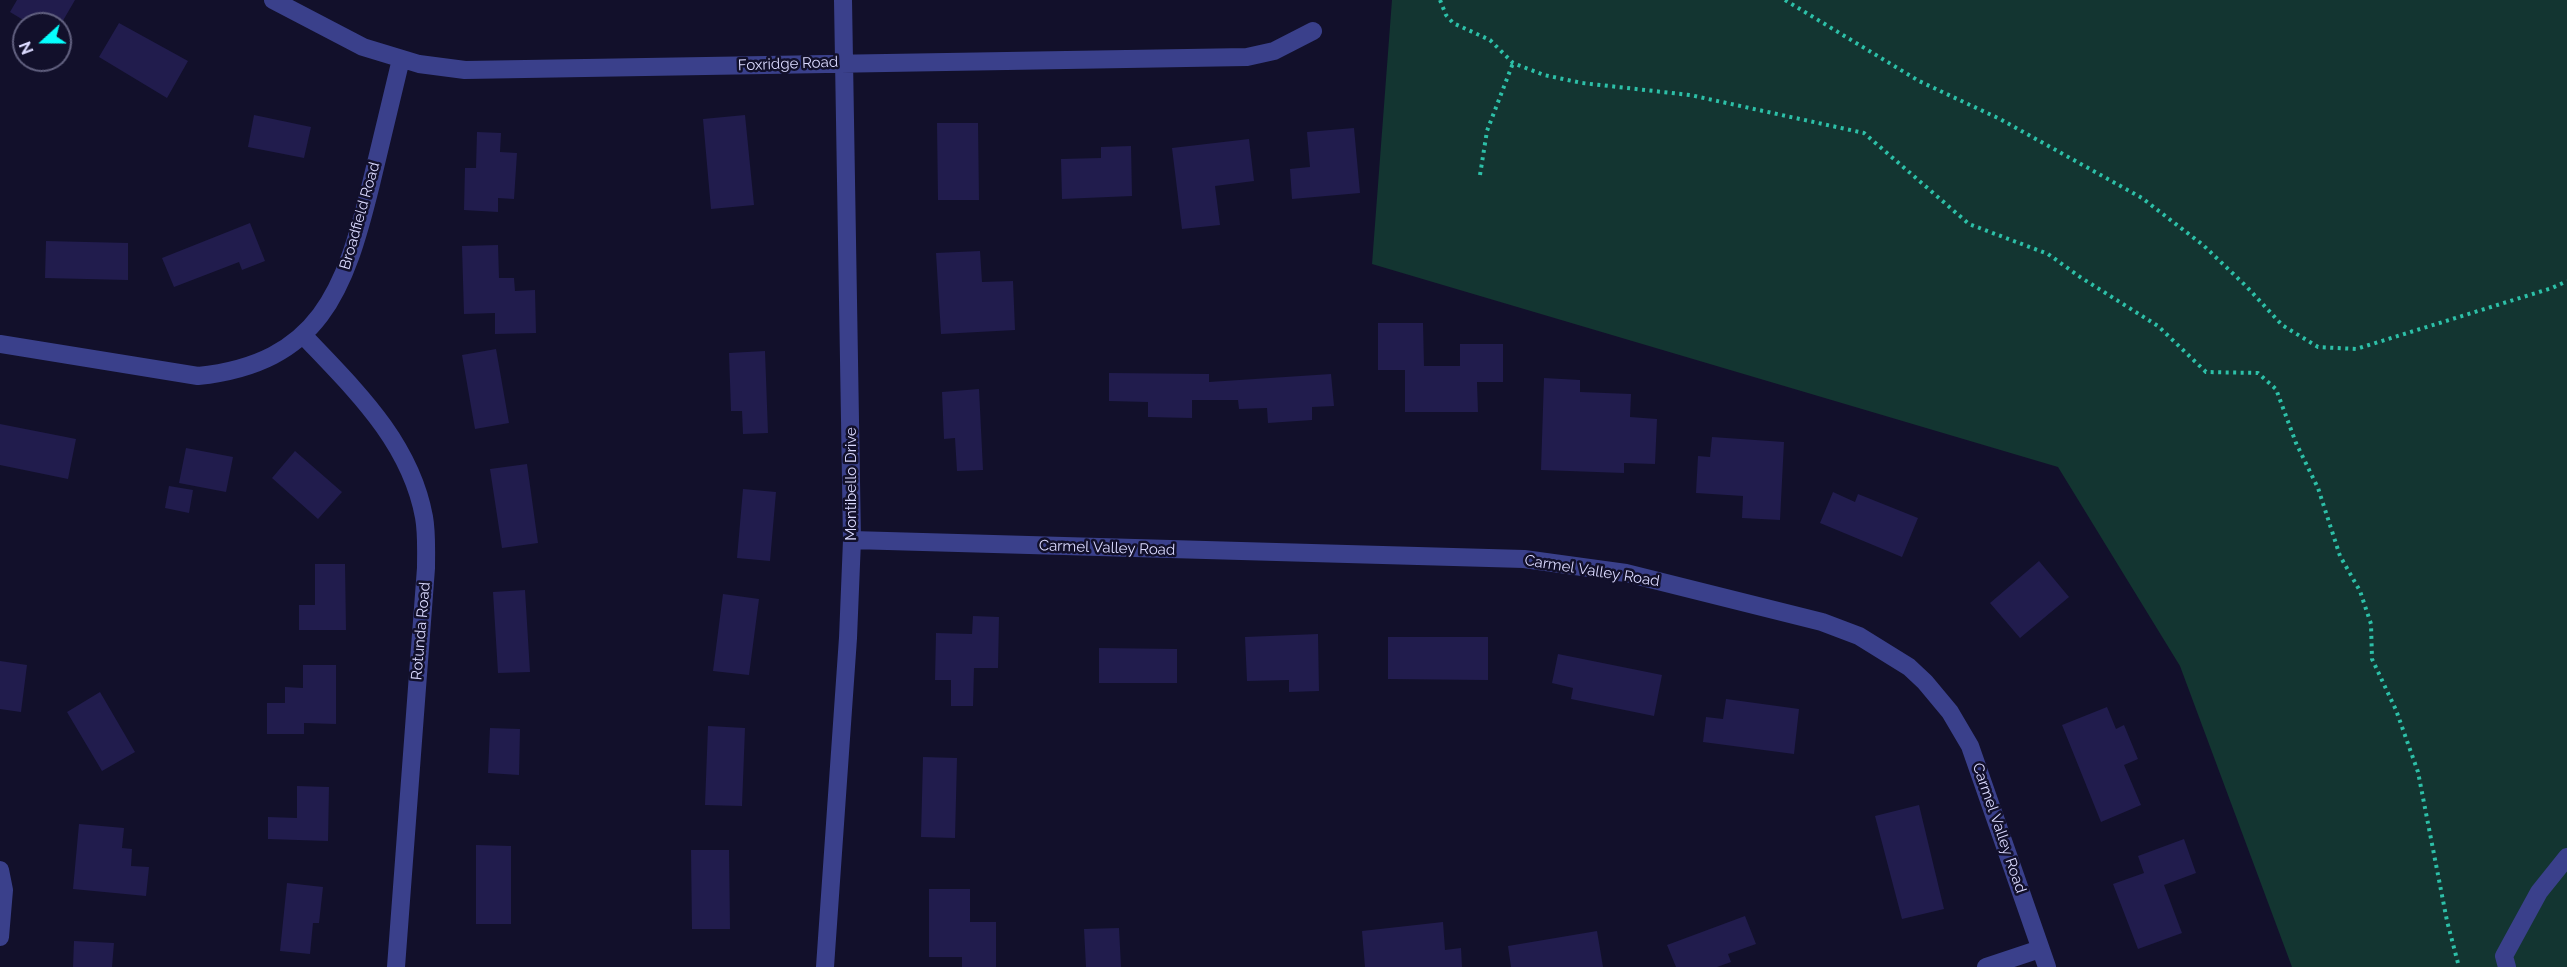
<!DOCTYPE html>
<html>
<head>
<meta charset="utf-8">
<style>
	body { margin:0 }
	#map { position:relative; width:2567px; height:967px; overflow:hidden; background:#12102b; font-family:Raleway,sans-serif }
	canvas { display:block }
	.north { position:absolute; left:12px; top:12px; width:60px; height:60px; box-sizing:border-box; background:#12102b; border:2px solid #626180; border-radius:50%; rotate:249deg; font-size:16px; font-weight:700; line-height:24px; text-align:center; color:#dbdaff }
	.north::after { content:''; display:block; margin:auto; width:21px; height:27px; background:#06fffe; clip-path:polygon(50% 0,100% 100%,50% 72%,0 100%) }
</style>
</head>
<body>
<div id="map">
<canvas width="2567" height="967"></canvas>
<div class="north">N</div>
</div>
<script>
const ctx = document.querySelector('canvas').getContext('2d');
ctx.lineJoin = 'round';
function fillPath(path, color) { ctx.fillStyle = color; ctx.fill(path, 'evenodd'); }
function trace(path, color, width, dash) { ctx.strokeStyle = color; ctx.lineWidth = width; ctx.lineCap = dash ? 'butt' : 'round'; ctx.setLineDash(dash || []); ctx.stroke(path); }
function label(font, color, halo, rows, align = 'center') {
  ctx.font = font + ' Raleway,sans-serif'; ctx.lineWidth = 5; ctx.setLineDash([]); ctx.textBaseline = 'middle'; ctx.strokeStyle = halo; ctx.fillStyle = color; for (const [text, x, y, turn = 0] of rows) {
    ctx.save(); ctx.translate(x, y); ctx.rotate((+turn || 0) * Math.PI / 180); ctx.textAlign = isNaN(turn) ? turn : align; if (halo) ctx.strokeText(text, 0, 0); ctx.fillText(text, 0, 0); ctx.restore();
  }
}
fillPath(new Path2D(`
	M1392,0H2567V967H2292L2180,666L2058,467L1372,264Z`), '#133531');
fillPath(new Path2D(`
	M17,0H75L61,24L47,15L41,24H30L10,12Z
	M119,23L188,61L167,98L99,57Z
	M254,115L311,127L304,158L248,147Z
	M745,115L754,205L711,209L703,119Z
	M937,123H978L979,200H938Z
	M1354,128L1360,193L1292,199L1290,169L1310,167L1307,132Z
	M477,132L501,133L500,152L517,153L514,199L498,198V212L464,210L465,168H476Z
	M1249,139L1254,181L1215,186L1220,225L1182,229L1172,148Z
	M1131,146L1132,196L1062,199L1061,159L1101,158V147Z
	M250,223L265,261L242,270L239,262L174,287L162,258Z
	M46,241L128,243V280L45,278Z
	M498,245L499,278H514L515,291L535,290L536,333L495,334V313L464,314L462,246Z
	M980,251L982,282L1013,281L1015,330L941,334L936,253Z
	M1378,323H1423L1424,366H1460V344H1503V382H1477L1478,412H1405V370H1378Z
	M496,349L509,423L475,429L462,355Z
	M765,351L768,433L743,434L742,411H731L729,353Z
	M1109,373L1209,374V382L1331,374L1334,406L1312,407V420L1268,423L1267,408L1239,409L1238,400H1192V418L1148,417V402L1109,401Z
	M1544,378L1580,380V392L1631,394L1630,417L1657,419L1655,464L1624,463V473L1541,470Z
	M979,389L983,470L957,471L955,438L944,439L942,392Z
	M0,424L76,439L68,479L0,465Z
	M1712,437L1784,442L1780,520L1742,518L1743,496L1696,493L1698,456L1710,457Z
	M186,448L233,457L226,492L179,483Z
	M295,451L342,492L318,519L272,478Z
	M527,464L538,543L502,548L490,469Z
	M169,486L193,490L189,513L165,508Z
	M743,489L776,492L770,561L737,558Z
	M1833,492L1855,502L1858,494L1918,518L1902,557L1820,523Z
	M2039,561L2069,597L2020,638L1990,603Z
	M315,564H345L346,630H299V605H315Z
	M525,590L530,672L498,673L493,592Z
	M723,594L759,599L749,675L713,671Z
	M973,616L999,617L998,668H974L973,706H951V680H935L936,633L972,634Z
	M1318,634L1319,691L1289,692V680L1247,681L1245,637Z
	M1388,637H1488V680L1388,679Z
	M1099,648L1177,649V683H1099Z
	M1558,654L1662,675L1654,716L1571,699L1573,688L1552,683Z
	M0,661L27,665L21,712L0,709Z
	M303,665H336V724L304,723V734H267V703H285V687L303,688Z
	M100,692L135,752L102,771L67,712Z
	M1726,699L1799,709L1794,754L1703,742L1706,717L1723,719Z
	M2107,707L2116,729L2124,725L2138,759L2124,765L2141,805L2101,822L2062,725Z
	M708,726L745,728L742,806L705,805Z
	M490,728L520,729L519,775L488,773Z
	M923,757L957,758L955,838L921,837Z
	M297,786L329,787L328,841L268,839V817L297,818Z
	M1919,805L1944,909L1902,919L1875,816Z
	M79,824L124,828L122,848L132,849L131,866L149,867L146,896L73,889Z
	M2184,839L2196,873L2164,885L2182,933L2138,949L2113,884L2144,873L2138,856Z
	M476,845L511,846V924H476Z
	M691,850H729L730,929H692Z
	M287,883L323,887L319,923H313L310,954L280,951Z
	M929,889H970V922H996V967H962V957H929Z
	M1745,916L1756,944L1728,954L1731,962L1717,967H1676L1667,945Z
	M1443,922L1445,950L1461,948L1462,967H1365L1362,931Z
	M1119,928L1121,967H1086L1084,929Z
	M1597,931L1603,967H1511L1508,946Z
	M74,941L114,943L112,967H73Z`), '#211c4d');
trace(new Path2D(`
	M1440,0L1446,15L1453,23L1490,40L1513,63L1544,75L1582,83L1690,95L1864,133L1969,224L2048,254L2080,277L2158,326L2206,372L2258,373L2276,389L2296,443L2318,488L2340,556L2360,591L2371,624L2372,659L2396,710L2418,772L2447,921L2459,967
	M1785,0L1919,81L2000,119L2142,198L2203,245L2247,287L2282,325L2318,347L2356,349L2552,288L2567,281
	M1480,175L1487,131L1513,63`), '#2dc0a8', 4, [3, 4.5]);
trace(new Path2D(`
	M273,0L363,47L419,64L465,70L1247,57L1274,51L1313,31
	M303,335C354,389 410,441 424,517C427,534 426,551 426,568L396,967
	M0,344L198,376C320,363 345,290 371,184C381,142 391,101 401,59
	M852,540L1524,559L1626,573L1822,622L1859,636L1909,667L1925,682L1950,712L1970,746L2047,967
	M0,870L4,890L0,937
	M825,967L848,638L852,540L843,0
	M1986,967L2040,949
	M2507,967L2504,956L2539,892L2567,857`), '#3a408b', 18);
label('15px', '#dbdaff', '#12102b', [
	["Foxridge Road",788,64,-2],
	["Broadfield Road",360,216,-74],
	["Montibello Drive",851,484,-90],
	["Carmel Valley Road",1107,548,2],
	["Carmel Valley Road",1592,571,9],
	["Rotunda Road",421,631,-85],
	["Carmel Valley Road",1999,828,71]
]);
</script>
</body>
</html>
